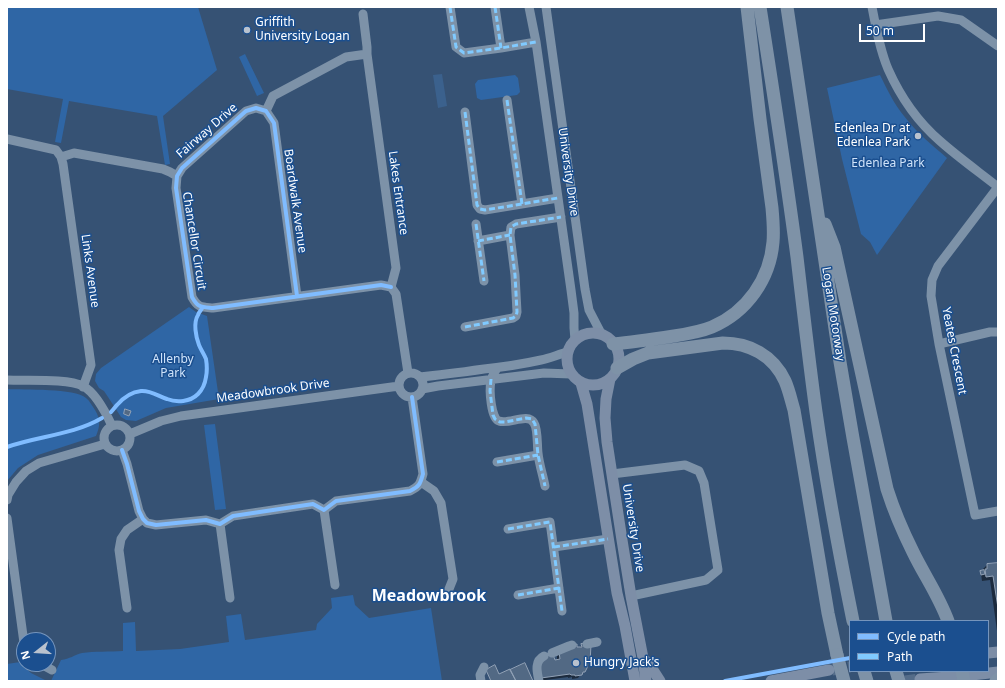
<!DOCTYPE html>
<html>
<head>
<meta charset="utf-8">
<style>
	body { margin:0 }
	#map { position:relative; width:1005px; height:688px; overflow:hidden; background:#365274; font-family:"Noto Sans",sans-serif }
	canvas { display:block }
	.frame { position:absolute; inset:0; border:8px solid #fff; pointer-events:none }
	.legend { position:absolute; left:849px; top:620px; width:140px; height:52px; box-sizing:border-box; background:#1b4f8f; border:1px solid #7695bc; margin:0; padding:5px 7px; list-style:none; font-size:12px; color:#fff }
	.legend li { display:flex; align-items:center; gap:8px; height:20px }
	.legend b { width:20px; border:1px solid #7695bc }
	.north { position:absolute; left:16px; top:632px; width:40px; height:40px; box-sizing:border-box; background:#1b4f8f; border:1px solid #7695bc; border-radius:50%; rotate:253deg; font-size:11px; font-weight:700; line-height:16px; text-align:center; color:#fff }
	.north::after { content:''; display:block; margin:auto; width:14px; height:18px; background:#b9c2ce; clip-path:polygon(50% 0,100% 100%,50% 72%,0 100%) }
	.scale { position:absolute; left:859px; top:24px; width:66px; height:18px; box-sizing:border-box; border:2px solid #fff; border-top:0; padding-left:5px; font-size:12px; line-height:14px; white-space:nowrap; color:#fff; -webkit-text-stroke:3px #1b4f8f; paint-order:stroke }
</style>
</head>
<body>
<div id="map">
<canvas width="1005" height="688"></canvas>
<div class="frame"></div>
<ul class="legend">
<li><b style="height:5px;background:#80bcff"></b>Cycle path</li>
<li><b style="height:5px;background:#80caff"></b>Path</li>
</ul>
<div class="north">N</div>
<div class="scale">50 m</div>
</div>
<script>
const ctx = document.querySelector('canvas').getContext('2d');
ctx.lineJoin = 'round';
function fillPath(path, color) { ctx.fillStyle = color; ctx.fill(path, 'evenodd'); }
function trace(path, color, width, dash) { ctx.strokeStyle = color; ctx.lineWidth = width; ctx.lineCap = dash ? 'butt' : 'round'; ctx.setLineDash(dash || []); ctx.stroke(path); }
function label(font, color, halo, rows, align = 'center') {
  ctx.font = font + ' "Noto Sans",sans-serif'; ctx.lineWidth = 3; ctx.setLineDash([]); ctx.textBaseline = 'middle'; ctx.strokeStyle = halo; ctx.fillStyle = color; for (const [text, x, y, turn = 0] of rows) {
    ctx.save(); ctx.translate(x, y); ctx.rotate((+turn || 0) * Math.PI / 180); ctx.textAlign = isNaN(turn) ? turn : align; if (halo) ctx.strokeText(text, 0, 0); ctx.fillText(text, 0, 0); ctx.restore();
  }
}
fillPath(new Path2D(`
	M7,7H198L217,70L163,116L170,164L165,165L157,116L69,101L61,143L55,142L63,99L7,89Z
	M245,54L264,93L257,96L239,57Z
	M515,75L518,78L520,92L517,95L481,100L477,98L475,84L478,80Z
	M880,75C887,89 894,104 904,116C916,132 932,145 947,158L877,255L870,242L861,234L842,159L827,88Z
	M189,307L196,312L207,316L219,399L166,408L136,421L126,420L121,417L108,397L104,391L99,388L95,381L96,374L101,368Z
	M7,389C24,390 75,388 86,398C90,401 92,406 95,410C101,420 100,426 96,436L38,455L18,468L7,481Z
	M215,424L226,509L215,510L204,425Z
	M353,595L355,605L369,618L431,608L442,681H51L61,660C70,659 74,655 82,653C94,651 110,652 123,651V623L135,622L136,651L180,649L229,642L226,616L241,614L245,640L316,630L317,624L332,608L331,598Z
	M20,662L31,673L47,681H7V664Z`), '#2f66a5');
fillPath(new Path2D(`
	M442,74L447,106L438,108L433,75Z`), '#3b618d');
fillPath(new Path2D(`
	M998,564V631H997L990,580L982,581L981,574L980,575V573L983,572V569L987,565Z
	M582,645L590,661L578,678L572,679V677L568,678V677L538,681L554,661L557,660V656L560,653L579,648Z`), '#0007');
const building = new Path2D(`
	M125,409L131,411L129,416L124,414Z
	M998,563V608L993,576L986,577L985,569H987V564Z
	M984,570L985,574L981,575L980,571Z
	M587,643L591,645L590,662H588L587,668L585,672H583L582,675L575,676V675H571L570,674L541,678L540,660L552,652L555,660L560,659L559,652L572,645L577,644V647H582L581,644Z
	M525,663L533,681H516L510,670Z
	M495,665L499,674L510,669L516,681H491L486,670Z`);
fillPath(building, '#526984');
trace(building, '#92a2b6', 1);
trace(new Path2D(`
	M832,670L850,667
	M905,681L920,679`), '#546c89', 11, [11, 5.5]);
trace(new Path2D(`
	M450,7L456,47L464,53L501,48L536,42
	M495,7L501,48
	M529,7L536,42L571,290L574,313V328L575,340
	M546,7L585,289L589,310L602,335
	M872,7C876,28 880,50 888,69C900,96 918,122 940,141C958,157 979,172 998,187
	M363,14L367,47V54L396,268L391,287L396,294L408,373
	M875,25L938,16L961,20L998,46
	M507,100L522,204
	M266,111L274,123L297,296
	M266,111L273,96L346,57L367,54
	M465,112L477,205L480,209L485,210L558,198
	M7,139L56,150L61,157L63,164L91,365L83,387
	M61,157L74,153L163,169L170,172L177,176
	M177,176L176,188L192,297C198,308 201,307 213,308L381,285L391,287
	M177,176L182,168L246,111L256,108L266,111
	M998,187L938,266L932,280L931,296L939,344L975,515L998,511
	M476,224L484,281
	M478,241L510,235
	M465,327L513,318L516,316L517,312L515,275L510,235L511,227L516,224L561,217
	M939,344L990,332H998
	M497,368C495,372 491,377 491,381C489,390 491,419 499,421C509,425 528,412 534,423C538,429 537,445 538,453C539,464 543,475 545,486
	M399 385a12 12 0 1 1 24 0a12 12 0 1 1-24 0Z
	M420,377C441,375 463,372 484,369C503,367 523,364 541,360C551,358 559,354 568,352
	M7,380C26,381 68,378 83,386C96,393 106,413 112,426
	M422,389L438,386L544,373L571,374
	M104 438a13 13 0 1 1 26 0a13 13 0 1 1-26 0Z
	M130,434L161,421L181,416L399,386
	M122,450L127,464L139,511L143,519L147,523L156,525L206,520L220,524L233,516L313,504L324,510L336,501L410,491C420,486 420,484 423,474L412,397
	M497,462L538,455
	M612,474L685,465L699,471L704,483L718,570L706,580L631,596
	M421,482L434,491L441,503L453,579L447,594
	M7,500L8,495L16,482L26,471L39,463L105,444
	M324,510L335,585
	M7,518L24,643
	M220,524L230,598
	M508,529L550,522L562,611
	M554,547L608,539
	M518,595L559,588
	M127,608L119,550L121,539L127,530L143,519
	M587,644L597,642
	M552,653L569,646L572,645
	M41,664L52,670
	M481,681L480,675L484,667
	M539,681C537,672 534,661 544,656`), '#7d92a8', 9);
trace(new Path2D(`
	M567 359a26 26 0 1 1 52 0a26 26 0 1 1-52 0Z
	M610,379L606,399L605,418L607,442L622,540L631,596L643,658L646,681
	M581,383L587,404L617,593L625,626L635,681
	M988,653L998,652
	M643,658L651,667L660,681
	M920,679L963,676L998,672
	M771,681L829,670`), '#7d8ea7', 11);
trace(new Path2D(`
	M760,7C773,90 786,174 797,257C803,309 809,361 816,412C826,482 839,552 853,621
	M787,7L840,362L853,438L886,621
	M825,224L834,247L887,489C894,511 903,532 913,552C924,575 939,596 948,621
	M613,344C634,342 654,339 674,336C687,334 700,332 712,327C747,312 770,279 773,242C774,231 773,219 772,208L760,119L747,7
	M617,368L633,359L648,353L723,343C749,343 773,355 785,381C789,390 791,400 794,410L828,613L837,655
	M864,671L867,681
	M896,671L899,681
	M962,671L964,681
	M996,681L998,679`), '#7e92a7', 13);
trace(new Path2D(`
	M837,655L844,681`), '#7e92a7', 13);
trace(new Path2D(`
	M450,7L456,47L464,53L501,48L536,42
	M495,7L501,48
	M507,100L522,204
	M465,112L477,205L480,209L485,210L558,198
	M476,224L484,281
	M478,241L510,235
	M465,327L513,318L516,316L517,312L515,275L510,235L511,227L516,224L561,217
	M491,379L490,391L493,415L495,419L500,422H505L526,418L532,419L535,424L538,455L545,486
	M497,462L538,455
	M508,529L550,522L562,611
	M554,547L608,539
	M518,595L559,588`), '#80caff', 3, [6, 3]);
trace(new Path2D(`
	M297,296L274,123L266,111L256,108L246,111L182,168L177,176L176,188L192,297C198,308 201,307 213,308L381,285L391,287
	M111,412C114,409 115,407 117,405C123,398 132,392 141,391C150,390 158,396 167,399C177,403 190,402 198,394C203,389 205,384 206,377C207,372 207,365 206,359C204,354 201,350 199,345C196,337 193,323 198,315C199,312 201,310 203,307
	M7,447C38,436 73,435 102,418
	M122,450L127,464L139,511L143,519L147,523L156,525L206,520L220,524L233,516L313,504L324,510L336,501L410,491C420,486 420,484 423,474L412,397
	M725,681L828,662L850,658`), '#80bcff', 4);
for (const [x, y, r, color] of [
	[247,30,4,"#b9c2ce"],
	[918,136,4,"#b9c2ce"],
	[576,663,4,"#b9c2ce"]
]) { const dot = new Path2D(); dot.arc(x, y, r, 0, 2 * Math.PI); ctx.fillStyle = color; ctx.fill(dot); trace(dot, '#1b4f8f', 1.5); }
label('12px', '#fff', '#1b4f8f', [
	["Griffith",255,23],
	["University Logan",255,37],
	["Edenlea Dr at",910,129,"right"],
	["Edenlea Park",910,143,"right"],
	["Hungry Jack's",584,663]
], 'left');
label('12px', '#fff', '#1b4f8f', [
	["Fairway Drive",207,131,-41],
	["University Drive",568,172,82],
	["Lakes Entrance",398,193,82],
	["Boardwalk Avenue",295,201,82],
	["Chancellor Circuit",194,241,81],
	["Links Avenue",90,271,82],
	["Logan Motorway",833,314,81],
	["Yeates Crescent",954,351,79],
	["Meadowbrook Drive",273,391,-8],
	["University Drive",633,528,81]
]);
label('12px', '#cfe3fa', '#1b4f8f', [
	["Edenlea Park",888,164],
	["Allenby",173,360],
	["Park",173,374]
]);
label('bold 16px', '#fff', '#1b4f8f', [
	["Meadowbrook",429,596]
]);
</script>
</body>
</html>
